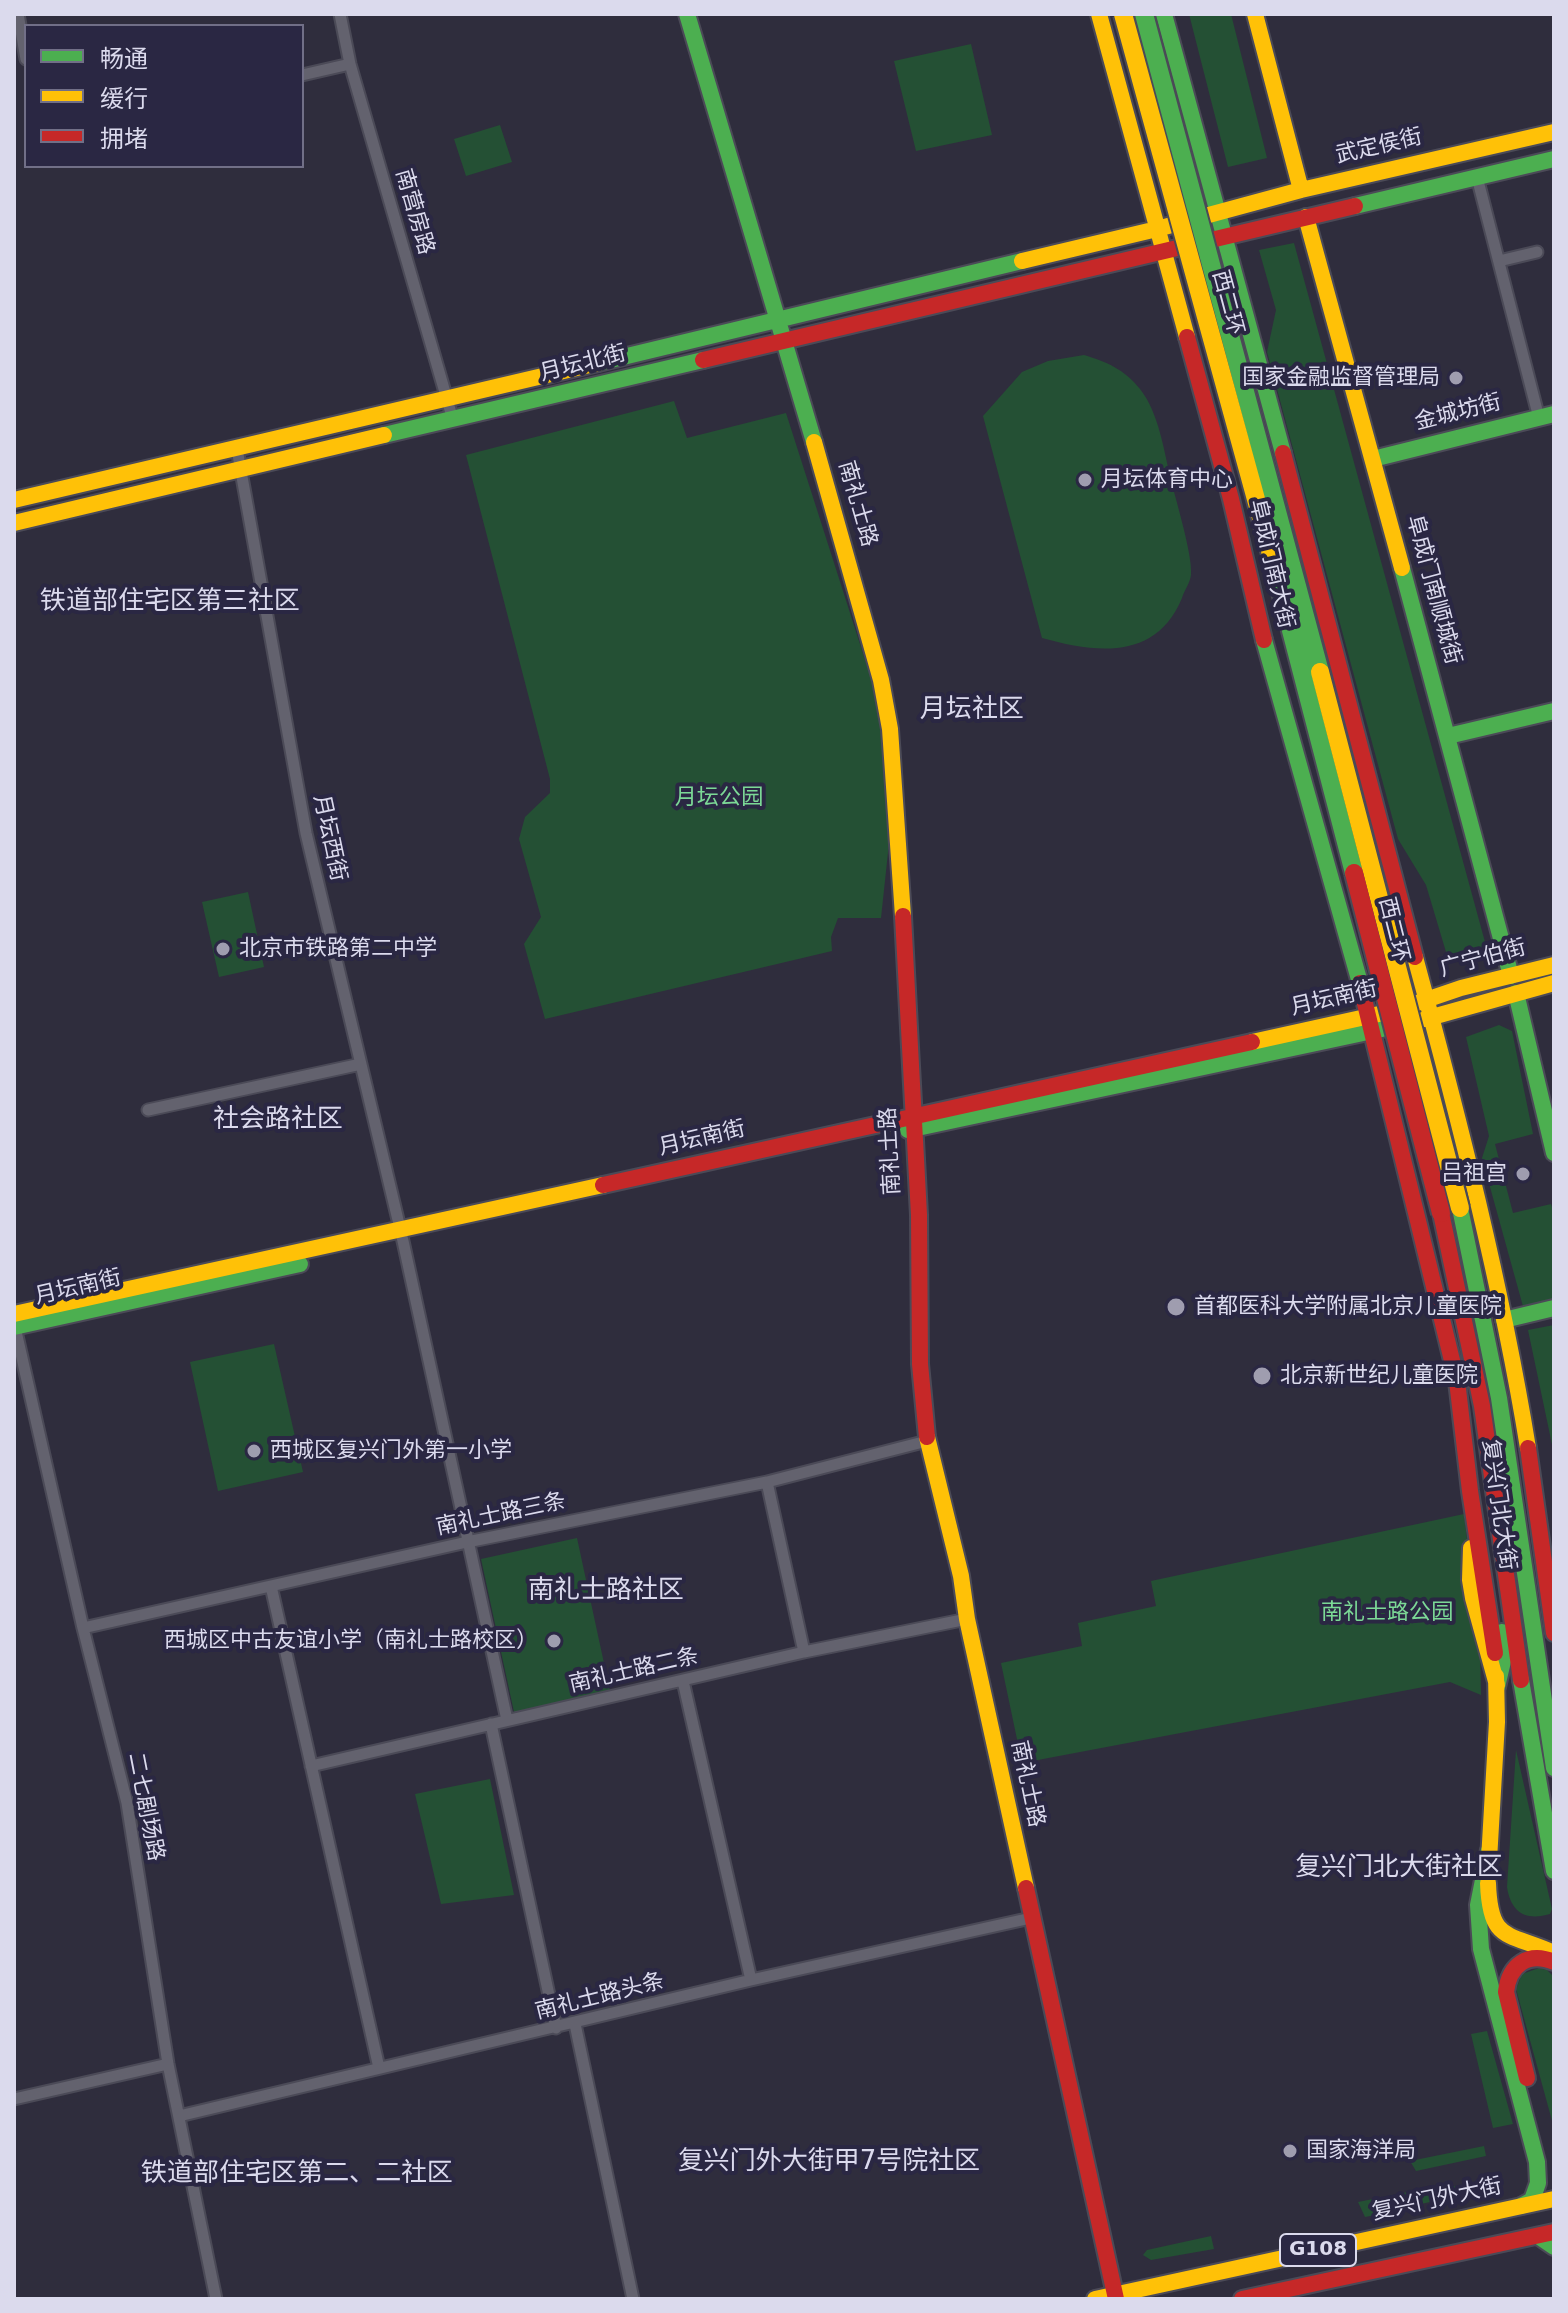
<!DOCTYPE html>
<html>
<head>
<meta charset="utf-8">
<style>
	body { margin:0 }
	#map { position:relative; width:1568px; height:2313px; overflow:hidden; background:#2f2d3d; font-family:"DejaVu Sans","Noto Sans SC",sans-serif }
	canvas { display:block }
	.frame { position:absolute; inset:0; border:16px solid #dbdaed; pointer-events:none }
	.legend { position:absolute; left:24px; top:24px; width:280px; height:144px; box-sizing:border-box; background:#2a2743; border:2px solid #716f87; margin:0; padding:10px 14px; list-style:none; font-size:24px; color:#dbdaed }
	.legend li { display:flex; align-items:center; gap:16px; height:40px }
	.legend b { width:40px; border:2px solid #716f87 }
</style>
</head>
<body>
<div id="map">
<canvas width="1568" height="2313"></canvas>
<div class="frame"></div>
<ul class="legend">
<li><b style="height:10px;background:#4caf50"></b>畅通</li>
<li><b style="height:10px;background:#ffc107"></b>缓行</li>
<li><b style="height:10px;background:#c62828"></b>拥堵</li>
</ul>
</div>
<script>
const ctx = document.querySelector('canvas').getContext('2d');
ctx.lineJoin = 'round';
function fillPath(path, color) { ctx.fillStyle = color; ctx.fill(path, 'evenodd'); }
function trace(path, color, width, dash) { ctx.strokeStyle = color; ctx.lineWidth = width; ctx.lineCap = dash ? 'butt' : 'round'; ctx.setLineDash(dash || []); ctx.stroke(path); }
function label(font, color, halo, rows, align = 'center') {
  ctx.font = font + ' "DejaVu Sans","Noto Sans SC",sans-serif'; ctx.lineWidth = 8; ctx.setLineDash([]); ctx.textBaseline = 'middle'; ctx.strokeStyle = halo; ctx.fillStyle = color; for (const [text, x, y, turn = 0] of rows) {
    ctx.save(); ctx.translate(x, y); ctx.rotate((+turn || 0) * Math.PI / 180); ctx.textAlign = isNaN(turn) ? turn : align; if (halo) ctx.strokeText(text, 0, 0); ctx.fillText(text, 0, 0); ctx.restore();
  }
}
fillPath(new Path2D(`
	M1189,14H1231L1267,158L1228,167Z
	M971,44L992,135L916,151L894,61Z
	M500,125L512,162L466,176L454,139Z
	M1294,243L1488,953L1449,962L1426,885L1398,839L1267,352L1276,310L1259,250Z
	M1084,355C1107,362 1124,369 1140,389C1159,413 1164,451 1171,480C1176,501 1193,556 1191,575C1190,583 1184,591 1182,598C1156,661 1096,653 1042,638L983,416L1022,372L1048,361Z
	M674,401L687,438L786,413L876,694L892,815L881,918H838L831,937L832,951L545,1019L524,944L541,917L519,839L525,817L550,793V779L466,455Z
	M248,892L264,967L219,977L202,902Z
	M1499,1025L1512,1031L1533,1134L1495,1144L1513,1213L1551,1204L1554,1214V1302L1524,1310L1482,1158L1489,1136L1466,1037Z
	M1554,1325V1454L1528,1330Z
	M274,1344L303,1472L218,1491L190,1362Z
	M1464,1514L1480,1645L1481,1695L1450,1682L1022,1763L1001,1663L1082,1646L1078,1623L1156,1606L1151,1581Z
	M577,1538L610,1691L514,1712L481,1559Z
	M1516,1750L1552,1909L1550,1914C1526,1921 1511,1913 1507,1887Z
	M490,1779L514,1895L441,1904L415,1794Z
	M1539,1968L1547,1970L1554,1977V2128L1516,1989L1522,1974Z
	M1487,2031L1513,2124L1493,2128L1471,2034Z
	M1484,2146L1486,2156L1416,2171L1410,2161Z
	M1492,2178L1494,2188L1421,2204L1419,2194Z
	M1408,2192L1413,2208L1365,2217L1358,2202Z
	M1211,2236L1214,2249L1151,2260L1143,2255L1147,2250Z`), '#245034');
const street = new Path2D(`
	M18,14L26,59
	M340,14L350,64L453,420
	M302,75L350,64
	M1477,177L1539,418
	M1499,261L1537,252
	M237,449L306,833L403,1241L507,1720
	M148,1110L361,1064
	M15,1327L83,1628L127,1803L168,2064L216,2299
	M767,1482L804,1652
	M271,1586L379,2068
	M83,1628L467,1542L767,1482L927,1441
	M683,1681L751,1980
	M491,1724L556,2028
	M311,1766L804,1652L967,1619
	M575,2024L633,2299
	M14,2099L168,2064
	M179,2116L751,1980L1031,1918`);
const fast = new Path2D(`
	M687,14L814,442
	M1164,14L1283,453
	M1355,206L1554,159
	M598,363L1022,261
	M384,435L703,360
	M1373,459L1554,414
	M1402,568L1511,976
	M1264,640L1360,983
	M1448,736L1554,711
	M1516,993L1554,1153
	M908,1130L1382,1029
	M1460,1208L1499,1398L1554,1768
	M1504,1320L1554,1308
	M14,1327L300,1264
	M1521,1680L1554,1871
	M1497,1687L1504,1657L1502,1632
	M1489,1850L1478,1905L1481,1949L1537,2162L1538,2183L1532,2200L1521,2206
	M1538,2236L1554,2247`);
const slow = new Path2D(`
	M1099,14L1187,337
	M1255,14L1301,190
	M1306,217L1402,568
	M1022,261L1157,229L1301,190L1554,132
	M814,442L881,680L890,729L903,916
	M14,500L598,363
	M14,523L384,435
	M1415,957C1459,1119 1501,1283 1528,1448
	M1417,1003L1461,988L1554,965
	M1425,1019L1554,983
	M1252,1042L1379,1014
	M14,1314L603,1185
	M927,1437L961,1576L967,1619L1026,1888
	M1471,1548L1470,1580L1473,1598L1497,1685
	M1489,1860L1497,1722L1496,1676
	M1488,1883C1490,1943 1508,1932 1554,1953
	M1095,2299L1554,2199`);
const jam = new Path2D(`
	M1187,337L1231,499L1264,640
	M703,360L1355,206
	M1283,453L1415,957
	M903,916L919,1215L920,1364L927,1437
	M1360,983L1457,1381L1470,1491L1495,1653
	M603,1185L1252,1042
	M1441,1213L1482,1406L1521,1680
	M1528,1448L1554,1633
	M1026,1888L1116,2299
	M1527,2078L1506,1992C1509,1965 1528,1951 1554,1962
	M1242,2299L1554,2232`);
trace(street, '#4b4a57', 15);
trace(fast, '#4b4a57', 20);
trace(slow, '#4b4a57', 20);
trace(jam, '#4b4a57', 20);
trace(street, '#63626e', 11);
trace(fast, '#4caf50', 16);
trace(slow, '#ffc107', 16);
trace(jam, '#c62828', 16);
const fastBridge = new Path2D(`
	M1144,14L1320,672
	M1274,565L1354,873`);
const slowBridge = new Path2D(`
	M1123,14L1274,565
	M1320,672L1460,1208`);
const jamBridge = new Path2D(`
	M1354,873L1441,1213`);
trace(fastBridge, '#4b4a57', 22, []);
trace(slowBridge, '#4b4a57', 22, []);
trace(jamBridge, '#4b4a57', 22, []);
trace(fastBridge, '#4caf50', 18);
trace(slowBridge, '#ffc107', 18);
trace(jamBridge, '#c62828', 18);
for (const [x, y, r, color] of [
	[1456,378,8,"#9f9daf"],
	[1085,480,8,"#9f9daf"],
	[223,949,8,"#9f9daf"],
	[1523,1174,8,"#9f9daf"],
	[1176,1307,10,"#9f9daf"],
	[1262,1376,10,"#9f9daf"],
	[254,1451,8,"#9f9daf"],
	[554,1641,8,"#9f9daf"],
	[1290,2151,8,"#9f9daf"]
]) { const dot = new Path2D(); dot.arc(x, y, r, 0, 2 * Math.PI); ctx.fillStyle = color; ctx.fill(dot); trace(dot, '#2a2743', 3); }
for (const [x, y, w] of [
	[1318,2250,76]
]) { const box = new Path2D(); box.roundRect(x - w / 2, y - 16, w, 32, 6); ctx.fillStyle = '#2a2743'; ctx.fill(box); trace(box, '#dbdaed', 2); }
label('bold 20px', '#dbdaed', null, [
	["G108",1318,2250]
]);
label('22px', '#dbdaed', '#2a2743', [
	["武定侯街",1379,147,-13],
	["南营房路",414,212,74],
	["西二环",1227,303,75],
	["月坛北街",583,364,-14],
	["金城坊街",1458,413,-14],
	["南礼士路",857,504,74],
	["阜成门南大街",1271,564,77],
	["阜成门南顺城街",1433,590,75],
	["月坛西街",329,838,78],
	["西二环",1393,930,76],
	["广宁伯街",1483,959,-15],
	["月坛南街",1334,999,-13],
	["月坛南街",702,1139,-13],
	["南礼士路",891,1151,-93],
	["月坛南街",78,1288,-13],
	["复兴门北大街",1498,1505,82],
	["南礼士路三条",501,1515,-12],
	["南礼士路二条",634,1671,-13],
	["南礼士路",1027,1784,78],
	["二七剧场路",145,1807,79],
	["南礼士路头条",600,1997,-14],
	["复兴门外大街",1437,2200,-12]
]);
label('22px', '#dbdaed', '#2a2743', [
	["国家金融监督管理局",1440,378,"right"],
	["月坛体育中心",1101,480],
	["北京市铁路第二中学",239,949],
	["吕祖宫",1507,1174,"right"],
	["首都医科大学附属北京儿童医院",1194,1307],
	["北京新世纪儿童医院",1280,1376],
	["西城区复兴门外第一小学",270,1451],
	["西城区中古友谊小学（南礼士路校区）",538,1641,"right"],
	["国家海洋局",1306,2151]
], 'left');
label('22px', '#7cd996', '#2a2743', [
	["月坛公园",719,798],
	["南礼士路公园",1387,1613]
]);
label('26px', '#dbdaed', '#2a2743', [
	["铁道部住宅区第三社区",170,602],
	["月坛社区",972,710],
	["社会路社区",278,1120],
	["南礼士路社区",606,1591],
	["复兴门北大街社区",1399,1868],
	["复兴门外大街甲7号院社区",829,2162],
	["铁道部住宅区第二、二社区",297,2174]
]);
</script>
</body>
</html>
